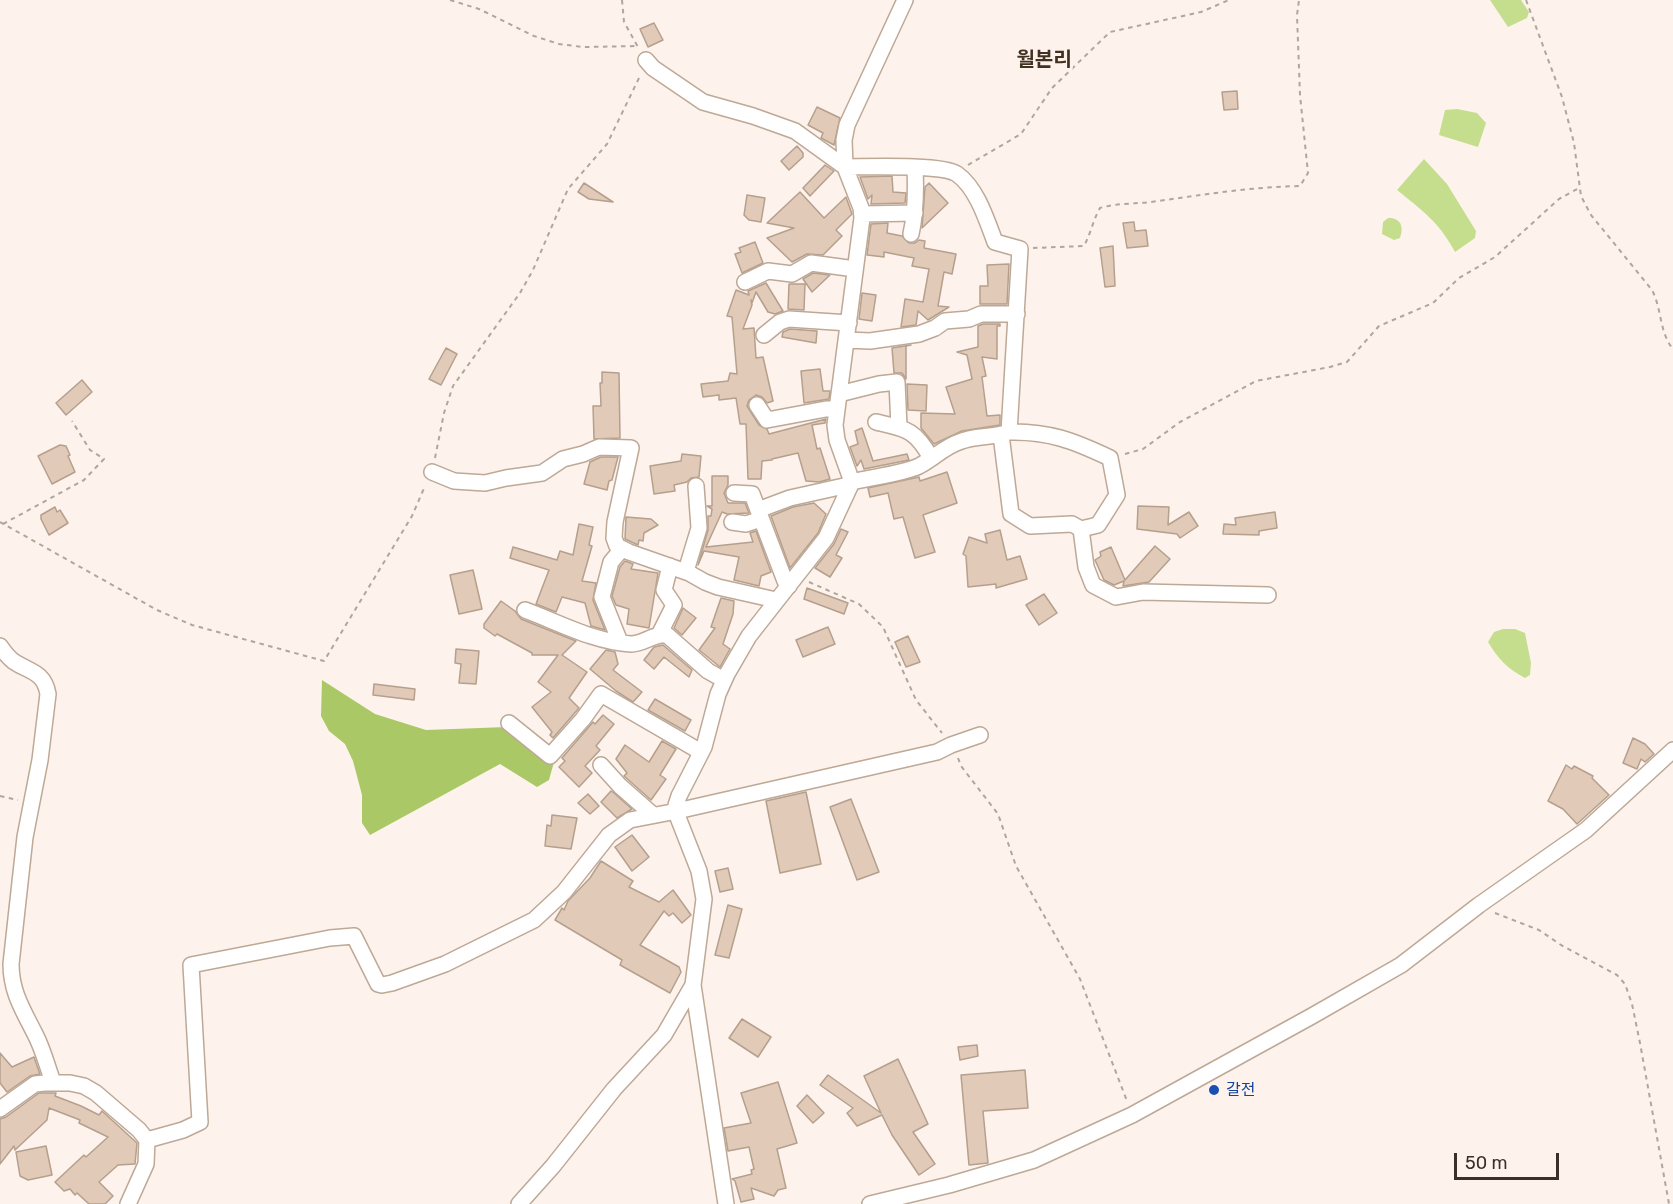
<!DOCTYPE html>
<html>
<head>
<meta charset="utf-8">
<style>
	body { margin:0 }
	#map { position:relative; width:1673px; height:1204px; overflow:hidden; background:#fdf3ec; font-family:Rubik,sans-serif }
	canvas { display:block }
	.scale { position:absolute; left:1454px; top:1153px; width:105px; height:27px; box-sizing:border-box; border:3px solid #393028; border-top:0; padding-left:8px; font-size:18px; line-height:21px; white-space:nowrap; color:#393028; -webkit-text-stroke:4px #fdf3ec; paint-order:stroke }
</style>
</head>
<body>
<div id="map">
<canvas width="1673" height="1204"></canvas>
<div class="scale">50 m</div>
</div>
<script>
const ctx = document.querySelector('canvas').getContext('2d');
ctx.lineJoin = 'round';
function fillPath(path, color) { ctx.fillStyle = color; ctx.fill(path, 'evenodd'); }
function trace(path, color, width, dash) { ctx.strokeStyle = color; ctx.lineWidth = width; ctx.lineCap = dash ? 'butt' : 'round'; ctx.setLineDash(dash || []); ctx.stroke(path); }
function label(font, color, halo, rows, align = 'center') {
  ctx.font = font + ' Rubik,"Noto Sans KR",sans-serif'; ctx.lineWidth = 6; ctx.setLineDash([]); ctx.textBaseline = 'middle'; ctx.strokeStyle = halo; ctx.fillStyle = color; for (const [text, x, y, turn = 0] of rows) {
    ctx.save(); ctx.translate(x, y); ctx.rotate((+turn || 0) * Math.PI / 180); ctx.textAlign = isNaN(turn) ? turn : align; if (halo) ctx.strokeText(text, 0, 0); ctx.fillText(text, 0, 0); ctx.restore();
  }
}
fillPath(new Path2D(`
	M1490,0H1521L1529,12L1527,18L1508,27Z
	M1457,109L1477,113L1486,123L1478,147L1439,135L1445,110Z
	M1424,159L1447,184L1476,231L1475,238L1455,252C1439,222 1423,211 1397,190Z
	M1388,218C1401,218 1404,226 1400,238L1394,240L1382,234L1383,222Z
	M1503,629H1515L1525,633L1531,663L1530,675L1525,678C1508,669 1498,659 1488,642L1494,632Z`), '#c4de8d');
fillPath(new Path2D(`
	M322,680L375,714L426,730L507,727L554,762L549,780L537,787L500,764L370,835L362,823V795L353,761L345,744L329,731L321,716Z`), '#abc867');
const building = new Path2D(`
	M654,23L663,40L648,47L640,29Z
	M1237,91L1238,109L1224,110L1222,92Z
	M817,107L840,118L834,145L821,138L823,133L808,125Z
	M797,146L803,153V157L789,170L781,161Z
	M825,165L834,171L810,196L803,188Z
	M892,176L893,192L906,193L905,203L871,204L872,195L868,199L860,177Z
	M584,183L613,202L589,199L578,192Z
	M929,183L948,203L922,228L925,187Z
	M800,192L824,218L846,197L852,214L836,230L842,236L823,255L807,254L792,262L767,238L794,228L767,223Z
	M747,195L765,198L761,222L749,220L744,215Z
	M1134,222L1135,231L1146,230L1148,246L1127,248L1123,223Z
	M888,223L887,233L902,236L909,243H915L919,240L925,241L924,248L956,254L952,274L944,272L938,306L949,307L928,320L918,311L916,325L901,327L905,299L923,302L929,269L912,266L914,258L884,252V257L867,255L871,224Z
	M755,242L763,263L742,273L735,254L741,252L739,248Z
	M1113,246L1115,286L1105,287L1100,248Z
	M1009,264L1007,304H980V286H988L987,265Z
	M813,273L830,275L812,292L803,279Z
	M766,283L783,311L775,314L768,312L756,292L752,303L751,300L752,305L743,329L754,328L756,358L763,357L773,401L767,403L762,397L756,395L749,400L747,406L759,425L767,429L769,434L826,419L825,423L812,425L817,449L820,448L830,479L819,482L806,481L798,453L772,459V460L762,461L761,479H748L746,424H740L736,398L719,400V395L703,397L701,384L728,381L730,373L737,374L732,317L727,316L736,290L749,295L748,291Z
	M789,284H805L804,310L788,309Z
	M862,293L876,295L872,321L859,319Z
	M983,324H1000V326H997V359L982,357L986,376L982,377L987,416L1000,415V425L962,431L934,444L921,428V413L955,414L946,387L972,379L967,355L957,352L978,347V326Z
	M790,329L817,331L816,343L782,337L783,332Z
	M911,345L906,346V379L902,373H894L892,348Z
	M446,348L457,354L441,385L429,379Z
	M820,369L823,391H830L829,399L804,403L801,371Z
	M602,372L619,373L620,438L594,439L593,406H601L600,383H602Z
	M82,380L92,392L66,415L56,403Z
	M907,384L927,385L926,411L908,410Z
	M862,428L873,461L907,454L909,460L864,469L861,460L857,466L850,447L858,444L855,431Z
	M60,445L66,446L70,455L68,456L75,472L52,484L38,456Z
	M682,454L701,456L699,477L691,478L687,482L674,485L675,491L654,494L650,466L681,461Z
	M601,457H618L612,480L609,481L607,490L584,484L590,462Z
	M947,472L957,503L923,515L935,552L915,558L903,517L894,519L888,493L870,497L868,488L919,477L920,481Z
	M712,476H728V485L724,493L728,503H745L749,513L727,514L722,512L706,547L753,542L750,533L756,531L771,572L761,576L759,586L734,580L739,557L704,551L698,565L708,530V516H711L712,509L707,506H712Z
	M814,503L826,514L818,533L790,568L771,516L793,507Z
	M1138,506L1169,507L1168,525L1189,512L1198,526L1180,538L1177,534L1137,529Z
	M55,507L57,512L60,510L68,523L49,535L41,519V515Z
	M1275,512L1277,528L1259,531V535L1223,534L1224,524L1236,525L1235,518Z
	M626,517L651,519L658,525L644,533L643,541L639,540L638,545L625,539Z
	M579,524L593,527L589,545L592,546L582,581L596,583L593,600L605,630L591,626L585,603L562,597L556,612L536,604L549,570L510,558L513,547L557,560L560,551L573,555Z
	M841,529L848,532L836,555L842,558L830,577L815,568L834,544Z
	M1000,530L1007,560L1020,556L1027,579L996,588V584L968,587L966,556L963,554L969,537L987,543L985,534Z
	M1155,546L1170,559L1149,582L1123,586L1124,581L1114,585L1104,580L1095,560L1101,556L1100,552L1111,547L1125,580Z
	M625,561L633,564L631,569L658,573L649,628L627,624L629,609L616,605L612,596L620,567Z
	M473,570L482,609L459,614L450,575Z
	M807,588L848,603L844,614L804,599Z
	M1044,594L1057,613L1039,625L1026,605Z
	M721,598L734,601L733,614L723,644L730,649L720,667L699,650L715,628L711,627Z
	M501,601L515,611L521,619L576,641L562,655L587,672L569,698L579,708L553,738L550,735L552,732L532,707L551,692L538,682L558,655H532V653L497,634L495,636L484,628V624Z
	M683,608L696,618L682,635L674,628Z
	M828,627L835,644L803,657L796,640Z
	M908,636L920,662L906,667L895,642Z
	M663,645L692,670L689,677L664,657L654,669L644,660L654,647Z
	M456,649L479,651L476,684L459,683L461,664L455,663Z
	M606,650L615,652L618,664L613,670L642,692L633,702L616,691L590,669Z
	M374,684L415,689L414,700L373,695Z
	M655,699L691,720L685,731L648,710Z
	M603,715L614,724L596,746L600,750L585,766L592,773L579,787L559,767L565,761L562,758L593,722L595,724Z
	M1633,738L1645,744L1654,754L1645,762L1641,759L1637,769L1623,763Z
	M662,741L676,749L660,775L666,779L651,800L624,776L627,773L616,759L625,745L649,762Z
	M1566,765L1572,769L1574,766L1593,776L1592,778L1609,795L1577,824L1563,809L1548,801Z
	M611,791L614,793L632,809L617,818L601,802Z
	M806,792L821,864L780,873L766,801Z
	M588,794L599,806L590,814L578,803Z
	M851,799L879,872L857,880L830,807Z
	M552,815L577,818L571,849L545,846L547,825L551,826Z
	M632,835L649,857L632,871L615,847Z
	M601,861L633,881L629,887L659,902L673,890L691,915L682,923L673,913L669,916L664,911L640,945L679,967L681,972L670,993L620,965L622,960L555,920L562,908L564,910L568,901L590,878Z
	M728,868L733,889L720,892L715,871Z
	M728,905L742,909L729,958L715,955Z
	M742,1019L771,1037L758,1057L729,1038Z
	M977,1045L978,1056L960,1060L958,1047Z
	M0,1053L12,1067L34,1057L40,1074L30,1076L7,1092L0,1083Z
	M898,1059L928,1124L913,1132L935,1164L919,1175L892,1135L882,1115L857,1126L847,1113L853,1108L820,1085L828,1075L881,1113L864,1076Z
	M1025,1070L1028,1108L983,1111L988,1163L969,1165L961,1075Z
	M778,1082L797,1143L777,1149L786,1188L778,1190L774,1196L751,1188L754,1199L741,1202L735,1181L732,1179L752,1174L751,1170L754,1169L749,1147L728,1151L724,1128L751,1123L741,1093Z
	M39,1093H56L55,1096L81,1106L99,1115L102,1111L137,1143L135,1164L118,1165L99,1182L113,1196L105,1204H89L77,1193L75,1195L70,1189L64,1191L55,1182L84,1155L86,1157L108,1137L79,1123L80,1120L49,1108L47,1120L15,1150L14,1146L0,1164V1119L6,1117Z
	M807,1095L824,1113L813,1123L797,1106Z
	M46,1146L52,1175L28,1180L20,1176L16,1152Z`);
fillPath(building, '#e1cab7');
trace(building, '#b59f8d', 1.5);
const minor = new Path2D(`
	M646,60L653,68L703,102L753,116L795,131L845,167L861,208L862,218L835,425L837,440L852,482
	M862,214L915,213
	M911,234C916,212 916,190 915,168
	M745,282L768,271L792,274L811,263L855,269
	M764,335L780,322L789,319L849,323
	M847,340L870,341L919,334L935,328L945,321L969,319L981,314H1017
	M839,394L879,384L897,382L899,427
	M757,405L767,420L826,409H836
	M876,422C906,429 915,429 931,458
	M1009,432C1049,431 1074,441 1110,458L1117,495L1098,525L1081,529L1086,567L1093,585L1116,597L1143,592L1268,595
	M1001,435L1011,514L1030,526L1072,524L1081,529
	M432,472L454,481L485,483L506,478L542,473L563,459L583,454L599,447L631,448L615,522L614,538L617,546L629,552L689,573L705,582L718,587L776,600
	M734,493L752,494L758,510
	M732,522L746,524L761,519
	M686,571L699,528L696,486
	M789,586L785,581L758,510L790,498L844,486L849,488
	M525,610C560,623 594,642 631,644C644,644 654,633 667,635L708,671L724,680
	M659,635L674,605L664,590L670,566
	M620,642L602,597L611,562L622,549
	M0,646C4,652 8,657 13,661C29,672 44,671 48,694L40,760L25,837L11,964C11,992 23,1010 35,1034C43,1049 47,1066 53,1082
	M509,723L550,756L583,719L601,694L701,752
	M601,765L620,786L653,815
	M0,1109L35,1084L45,1083H70L84,1086L96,1093L139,1130L147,1140L146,1164L128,1204
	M147,1140L183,1130L200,1122L191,965L330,938L354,936L378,984L382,985L392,983L445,964L534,920L564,892L609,835L630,820L677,811L937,752L951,745L980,735
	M519,1204L553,1166L614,1089L664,1035L693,985
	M726,1204L693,985L704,899L699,871L677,815L676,805L679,796L704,747L718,694L727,674L749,636L826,538L852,482C871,477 902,474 919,466C933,459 944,447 959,442C975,435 993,438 1009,432L1020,249L995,242C987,221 977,188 957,174C943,164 866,167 845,167L844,140L847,125L905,0
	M870,1204L949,1185L1034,1160L1132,1115L1312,1016L1401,965L1479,905L1586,830L1673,750`);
trace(minor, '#bea896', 18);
trace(new Path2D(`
	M450,0L479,9L534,36L559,44L583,47L637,46
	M622,0L624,22L638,47
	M1526,0L1562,97L1574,143L1581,196L1591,215L1652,290C1662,309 1659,332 1673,349
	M968,165L1021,134L1052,88L1110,32L1201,12L1229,0
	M1033,248L1084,246C1091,233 1093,220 1100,208C1117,203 1134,204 1151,202C1201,195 1250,187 1300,186L1308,173L1300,95L1297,15L1299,0
	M1125,454L1143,449L1180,422L1256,381L1330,367L1347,362L1379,326L1433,303L1459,278L1495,257L1559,199L1579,188
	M435,458L444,413L453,386L520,293L533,270L568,189L607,144L640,76
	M0,522L157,610L192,625L324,661L412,516L425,486
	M3,524L84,480L104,459L90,450L72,421
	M809,582L859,604L883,627L916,700L942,733
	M958,758L961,766L998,814L1016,866L1080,979L1127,1101
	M0,796L18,800
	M1495,913L1539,930L1561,945L1617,975L1625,984L1632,1004L1640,1043L1669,1204`), '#afa69e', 2, [4.5, 4.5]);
trace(minor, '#fff', 15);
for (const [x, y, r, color] of [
	[1214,1090,6,"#1a4fb4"]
]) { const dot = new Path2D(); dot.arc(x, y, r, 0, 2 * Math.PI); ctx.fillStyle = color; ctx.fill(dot); trace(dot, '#fdf3ec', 2); }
label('16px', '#164399', '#fdf3ec', [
	["갈전",1226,1090]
], 'left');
label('bold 20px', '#423020', '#fdf3ec', [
	["월본리",1044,60]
]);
</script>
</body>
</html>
